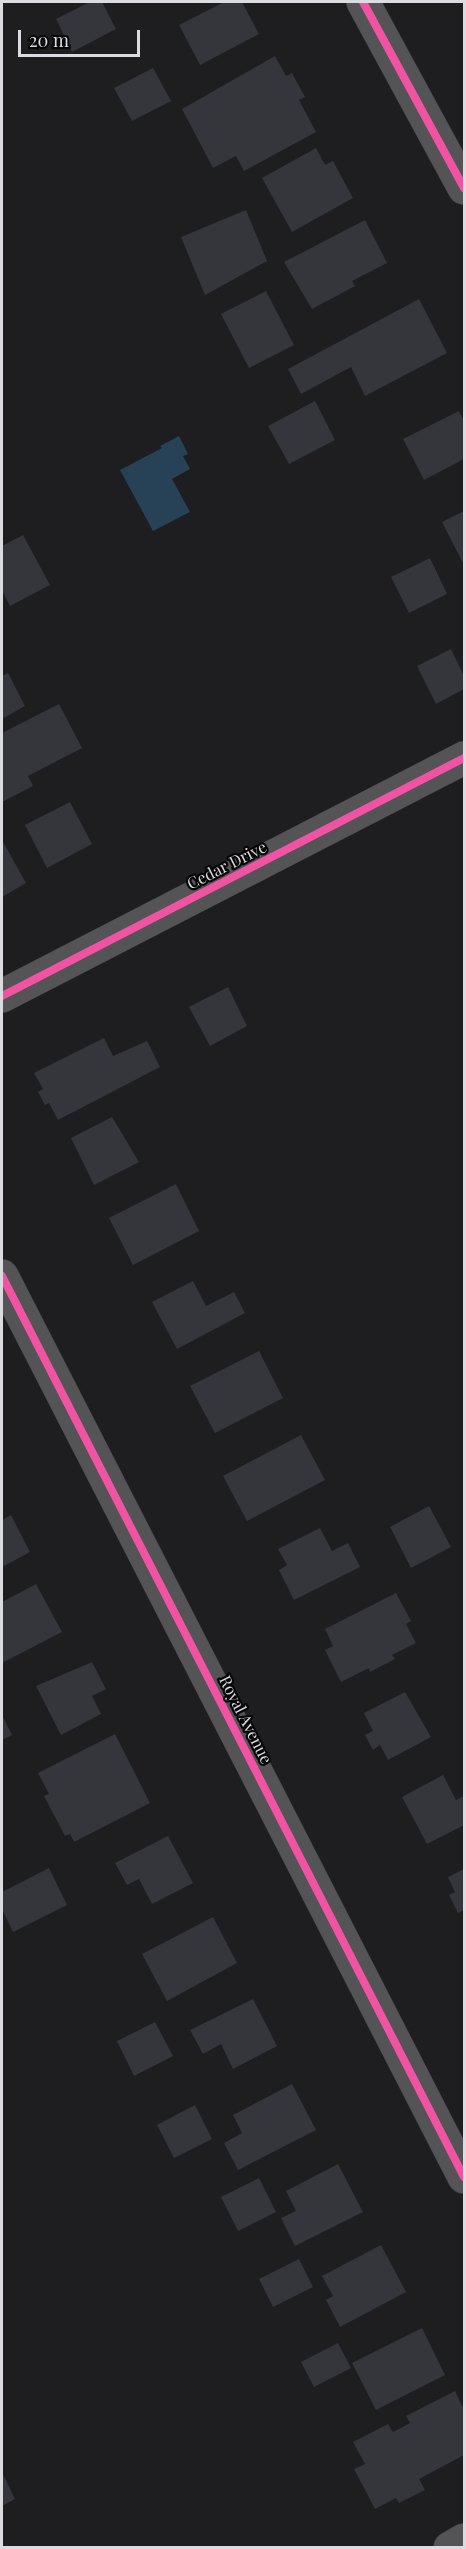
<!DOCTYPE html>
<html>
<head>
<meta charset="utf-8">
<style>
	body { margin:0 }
	#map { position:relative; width:466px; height:2549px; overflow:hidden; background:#1e1d1f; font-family:"Playfair Display",serif }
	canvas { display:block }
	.frame { position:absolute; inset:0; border:3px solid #dcdbdf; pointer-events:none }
	.scale { position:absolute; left:18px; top:30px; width:122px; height:27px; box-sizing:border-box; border:3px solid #dcdbdf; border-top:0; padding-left:8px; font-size:18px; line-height:21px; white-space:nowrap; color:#dcdbdf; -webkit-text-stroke:4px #070708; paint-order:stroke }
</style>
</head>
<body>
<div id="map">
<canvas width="466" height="2549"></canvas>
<div class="frame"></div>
<div class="scale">20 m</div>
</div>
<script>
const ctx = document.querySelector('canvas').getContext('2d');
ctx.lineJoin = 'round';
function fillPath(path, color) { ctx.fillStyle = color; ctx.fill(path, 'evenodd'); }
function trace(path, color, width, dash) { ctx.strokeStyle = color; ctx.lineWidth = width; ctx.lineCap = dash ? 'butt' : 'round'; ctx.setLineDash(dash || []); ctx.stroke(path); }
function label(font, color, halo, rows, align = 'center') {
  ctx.font = font + ' "Playfair Display",serif'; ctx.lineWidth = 4.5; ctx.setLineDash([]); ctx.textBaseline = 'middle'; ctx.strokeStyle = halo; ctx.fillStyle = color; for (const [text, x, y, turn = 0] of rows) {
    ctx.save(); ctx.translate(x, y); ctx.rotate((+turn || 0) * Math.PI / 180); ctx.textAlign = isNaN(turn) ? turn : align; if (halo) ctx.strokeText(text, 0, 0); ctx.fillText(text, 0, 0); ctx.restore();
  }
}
fillPath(new Path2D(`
	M179,436L188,454L183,456L190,469L172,479L190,512L153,531L120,470L162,448L160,446Z`), '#274256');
fillPath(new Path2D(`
	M90,2H102L116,29L72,52L56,19Z
	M224,2H242L259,34L200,65L179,25Z
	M275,56L286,76L292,73L305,97L299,100L316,132L244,171L236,156L213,168L182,109Z
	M153,68L171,101L132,121L114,88Z
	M316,148L325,165L333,161L353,198L292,232L262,178Z
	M246,210L267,261L205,295L181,237Z
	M365,220L387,263L352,281L355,286L312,309L284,262Z
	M266,291L294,345L249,368L221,314Z
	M419,299L447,353L365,396L351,367L301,394L288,369Z
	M315,401L335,440L289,464L268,426Z
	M459,411L464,421V459L424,480L403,439Z
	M464,511V565L442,522Z
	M23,535L50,585L10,606L2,590V546Z
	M430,558L447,594L409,613L391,577Z
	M451,649L464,676V689L436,704L417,666Z
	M8,673L25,706L2,719V676Z
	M59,704L82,748L28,776L33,786L2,802V733Z
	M70,802L92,844L47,868L25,825Z
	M2,840L26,883L2,897Z
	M228,987L247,1026L210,1046L189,1007Z
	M104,1038L113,1056L147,1041L160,1067L58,1120L49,1103L45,1105L38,1092L43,1089L34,1073Z
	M112,1117L139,1162L94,1185L71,1138Z
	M176,1184L199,1231L133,1265L109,1218Z
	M193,1281L206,1306L234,1292L245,1313L177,1349L152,1302Z
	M259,1351L283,1398L215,1433L190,1386Z
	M301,1435L325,1480L247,1521L223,1476Z
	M429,1506L451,1547L411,1568L390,1527Z
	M11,1515L30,1552L2,1567V1520Z
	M320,1528L332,1551L348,1543L360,1567L294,1600L279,1570L287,1565L278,1549Z
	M36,1584L62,1632L2,1663V1602Z
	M396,1593L411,1621L406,1624L416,1643L392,1655L395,1659L370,1672L369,1668L341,1682L325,1650L333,1646L325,1629Z
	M92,1662L106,1689L92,1696L101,1714L61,1735L36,1686Z
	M405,1692L431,1737L388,1760L380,1745L373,1750L365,1735L373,1731L364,1713Z
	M2,1715L12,1735L2,1740Z
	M115,1734L150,1803L74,1842L70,1834L65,1836L44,1796L49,1794L38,1773Z
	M443,1775L456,1800L464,1796V1825L427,1844L402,1797Z
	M168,1836L193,1883L152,1904L139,1879L127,1885L115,1863Z
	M49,1868L67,1905L13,1932L2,1909V1892Z
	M464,1869V1910L458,1913L449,1895L455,1892L448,1877Z
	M213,1917L237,1963L167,2001L142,1954Z
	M253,1999L277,2046L233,2069L221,2044L203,2054L190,2030Z
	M155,2022L173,2056L134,2076L117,2041Z
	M292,2084L316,2130L238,2170L224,2143L242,2133L233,2115Z
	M195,2105L212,2139L174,2158L157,2125Z
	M338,2164L363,2212L295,2246L281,2218L296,2211L286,2191Z
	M259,2178L276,2212L238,2231L221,2197Z
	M381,2245L406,2292L340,2327L326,2300L333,2296L322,2276Z
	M299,2259L313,2287L273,2307L259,2279Z
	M422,2328L445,2375L376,2410L352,2363Z
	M338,2343L351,2368L314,2387L301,2362Z
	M455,2391L464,2410V2455L419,2479L425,2490L399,2503L396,2498L375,2509L354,2469L365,2464L353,2442L388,2424L393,2432L410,2423L406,2416Z
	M2,2472L15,2499L2,2506Z`), '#34363c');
const minor = new Path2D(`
	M363,2L464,188
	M2,996L464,758
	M2,1276L464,2177
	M450,2548L464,2540`);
trace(minor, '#3a393c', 34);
trace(minor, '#545355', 33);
trace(new Path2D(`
	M363,2L464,188
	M2,996L464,758
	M2,1276L464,2177`), '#f153a3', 8);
label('16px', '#dcdbdf', '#070708', [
	["Cedar Drive",227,866,-27],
	["Royal Avenue",245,1720,63]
]);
</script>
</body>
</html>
